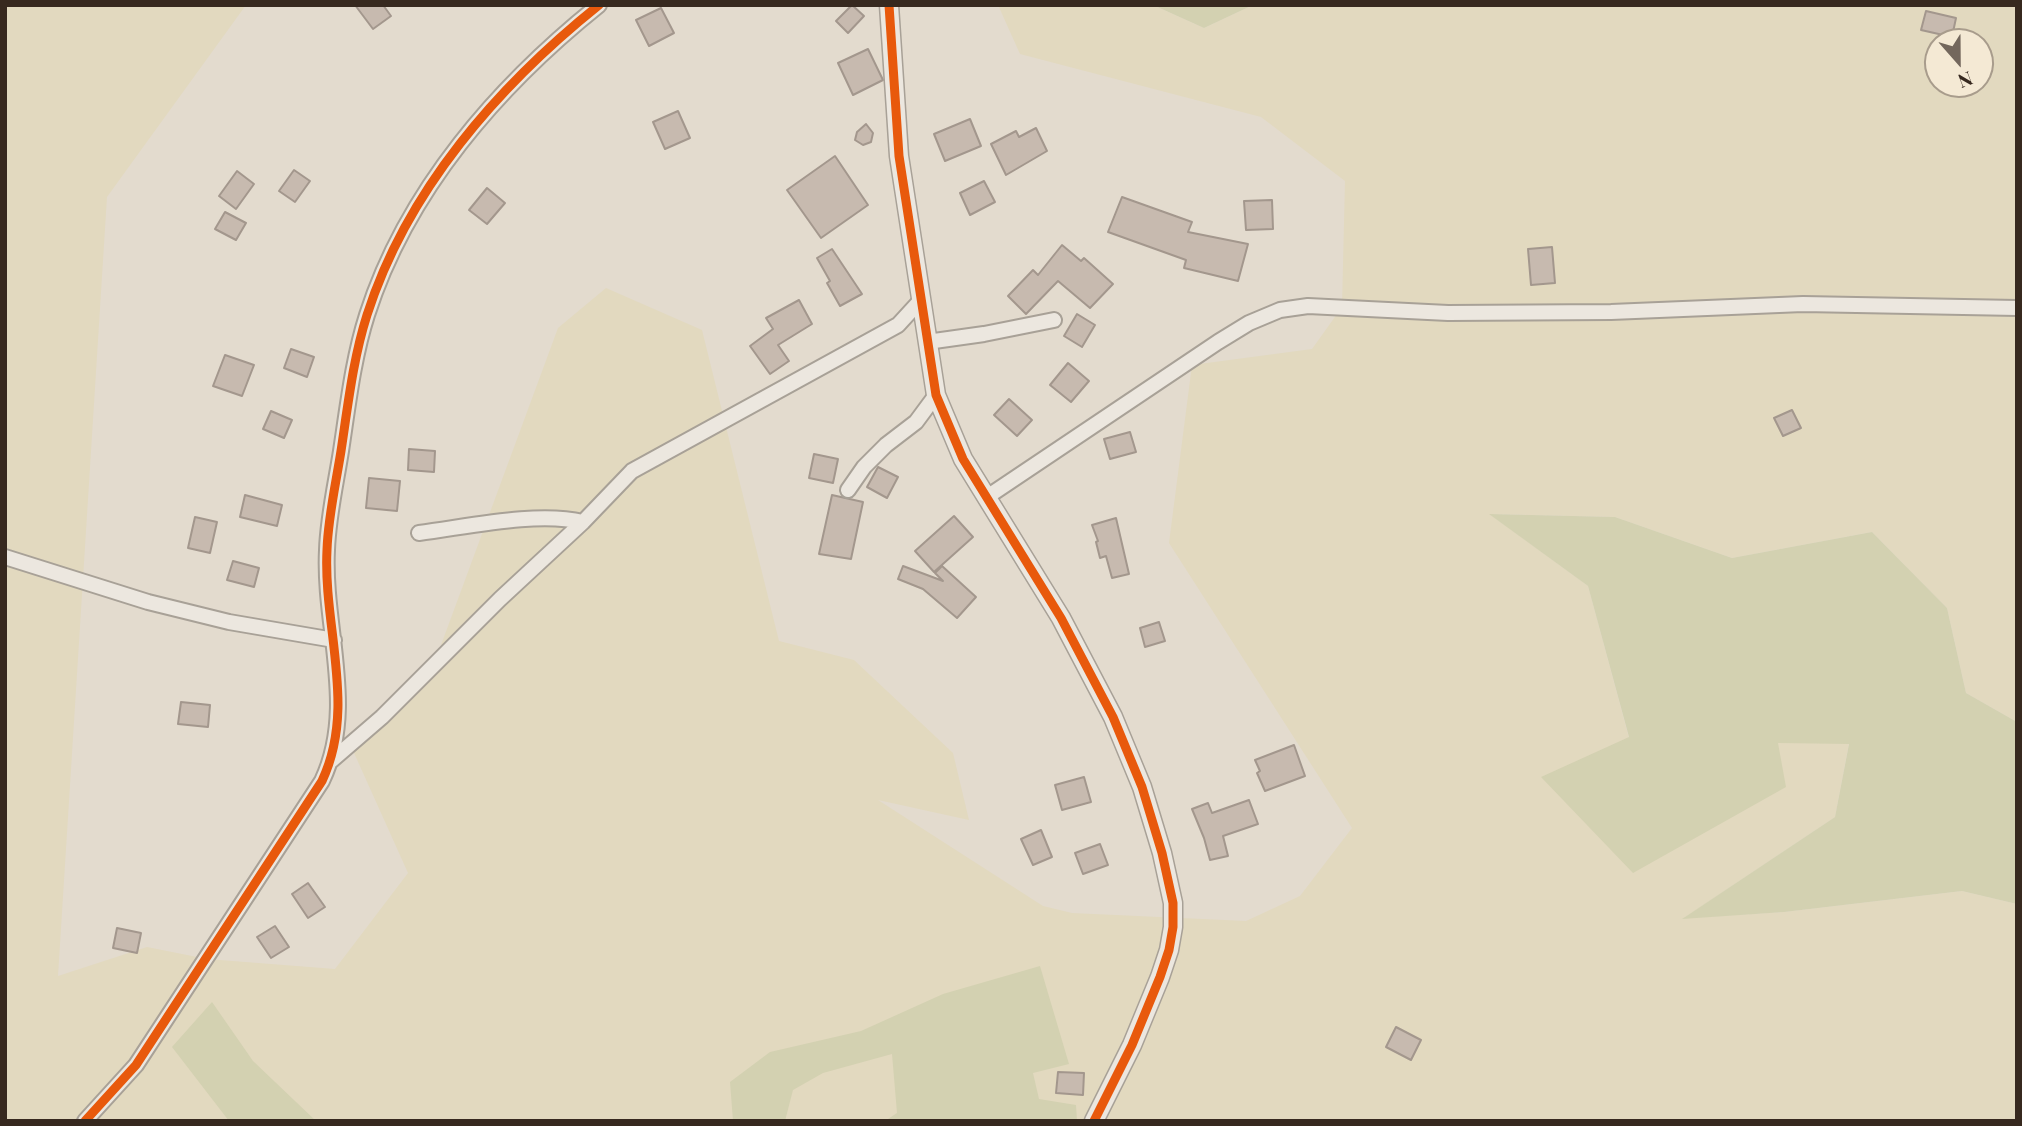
<!DOCTYPE html>
<html>
<head>
<meta charset="utf-8">
<style>
	body { margin:0 }
	#map { position:relative; width:2022px; height:1126px; overflow:hidden; background:#e3dbce; font-family:"Playfair Display",serif }
	canvas { display:block }
	.frame { position:absolute; inset:0; border:7px solid #37291f; pointer-events:none }
	.north { position:absolute; left:1924px; top:28px; width:70px; height:70px; box-sizing:border-box; background:#f4e9d4; border:2px solid #a89c8c; border-radius:50%; rotate:159deg; font-size:19px; font-weight:700; line-height:28px; text-align:center; color:#37291f }
	.north::after { content:''; display:block; margin:auto; width:24px; height:32px; background:#73675c; clip-path:polygon(50% 0,100% 100%,50% 72%,0 100%) }
</style>
</head>
<body>
<div id="map">
<canvas width="2022" height="1126"></canvas>
<div class="frame"></div>
<div class="north">N</div>
</div>
<script>
const ctx = document.querySelector('canvas').getContext('2d');
ctx.lineJoin = 'round';
function fillPath(path, color) { ctx.fillStyle = color; ctx.fill(path, 'evenodd'); }
function trace(path, color, width, dash) { ctx.strokeStyle = color; ctx.lineWidth = width; ctx.lineCap = dash ? 'butt' : 'round'; ctx.setLineDash(dash || []); ctx.stroke(path); }
fillPath(new Path2D(`
	M5,5H246L107,197L58,976L147,947L207,959L335,969L408,873L350,744L434,664L558,328L606,288L702,330L779,641L854,660L953,753L969,820L878,800L1043,906L1072,913L1246,921L1300,896L1352,828L1169,543L1192,365L1312,349L1342,307L1345,181L1261,117L1020,54L998,5H1153L1204,28L1253,5H2017V722L1966,693L1947,608L1872,532L1732,558L1615,517L1490,514L1588,586L1629,738L1541,778L1777,743H1849L1835,817L1684,918L1784,912L1962,891L2017,904V1121H5ZM1938,42H1980V84H1938Z`), '#e2d9bf');
fillPath(new Path2D(`
	M1153,5H1253L1204,28Z
	M1489,514L1615,517L1732,558L1872,532L1947,608L1966,693L2017,722V904L1962,891L1784,912L1682,919L1835,817L1849,744L1778,743L1786,787L1633,873L1541,777L1629,737L1588,586Z
	M1040,966L1069,1064L1033,1073L1039,1099L1076,1105L1077,1121H885L897,1113L892,1054L823,1073L793,1090L785,1121H733L730,1082L770,1052L861,1031L943,994Z
	M212,1002L253,1061L316,1121H229L172,1047Z`), '#d3d1b1');
const building = new Path2D(`
	M355,5H383L391,16L373,29Z
	M852,5L864,16L848,33L836,21Z
	M661,8L674,33L649,46L636,20Z
	M1926,11L1956,18L1952,37L1921,30Z
	M868,49L883,80L853,95L838,63Z
	M678,111L690,138L665,149L653,122Z
	M970,119L981,146L945,161L934,134Z
	M866,124L873,133L871,142L863,145L855,140L857,132Z
	M1036,128L1047,151L1006,175L991,144L1016,131L1019,137Z
	M835,156L868,205L821,238L787,190Z
	M294,170L310,181L295,202L279,191Z
	M237,171L254,184L236,209L219,196Z
	M984,181L995,202L970,215L960,193Z
	M487,188L505,203L487,224L469,210Z
	M1122,197L1192,222L1188,232L1248,244L1238,281L1184,268L1186,260L1108,232Z
	M1272,200L1273,229L1246,230L1244,201Z
	M225,212L246,223L236,240L215,229Z
	M1062,245L1081,261L1084,258L1113,284L1090,308L1058,281L1026,314L1008,296L1033,270L1038,275Z
	M1552,247L1555,283L1531,285L1528,249Z
	M832,249L862,294L840,306L827,283L830,281L817,258Z
	M799,300L812,324L778,345L789,361L770,374L750,346L773,329L766,318Z
	M1077,314L1095,325L1082,347L1064,336Z
	M291,349L314,357L307,377L284,368Z
	M225,355L254,365L242,396L213,386Z
	M1068,363L1089,381L1071,402L1050,385Z
	M1009,399L1032,420L1017,436L994,415Z
	M1792,410L1801,428L1783,436L1774,418Z
	M271,411L292,420L284,438L263,429Z
	M1130,432L1136,452L1110,459L1104,439Z
	M409,449L435,451L434,472L408,470Z
	M814,454L838,459L833,483L809,478Z
	M878,467L898,477L887,498L867,487Z
	M369,478L400,481L397,511L366,508Z
	M245,495L282,505L277,526L240,517Z
	M832,495L863,502L851,559L819,554Z
	M954,516L973,537L934,572L915,551Z
	M195,517L217,522L210,553L188,548Z
	M1116,518L1129,574L1112,578L1106,556L1100,558L1096,542L1098,541L1092,525Z
	M233,561L259,568L254,587L227,580Z
	M903,566L943,581L935,573L942,566L976,597L957,618L923,589L898,579Z
	M1159,622L1165,641L1145,647L1140,628Z
	M181,702L210,705L208,727L178,724Z
	M1294,745L1305,776L1265,791L1257,773L1260,771L1255,760Z
	M1084,777L1091,802L1062,810L1055,785Z
	M1249,800L1258,824L1223,836L1228,856L1210,860L1204,838L1192,809L1208,803L1212,813Z
	M1041,830L1052,857L1033,865L1021,839Z
	M1100,844L1108,865L1083,874L1075,853Z
	M308,883L325,907L308,918L292,894Z
	M275,926L289,947L271,958L257,937Z
	M117,928L141,933L137,953L113,948Z
	M1396,1027L1421,1040L1411,1060L1386,1047Z
	M1058,1072L1084,1073L1083,1095L1056,1093Z`);
fillPath(building, '#c7baaf');
trace(building, '#a3978d', 2);
const minor = new Path2D(`
	M927,342L984,334L1054,320
	M848,490L864,467L886,445L916,422L936,395
	M987,497L1218,342L1249,323L1280,310L1308,306L1448,313L1611,312L1803,304L2017,308
	M419,533C467,527 536,511 583,522
	M5,557L148,602L229,622L334,640
	M331,761L382,717L500,599L583,522L632,471L898,325L920,301
	M85,1121L136,1065L322,781C357,707 323,628 327,550C328,517 336,483 341,451C348,405 353,359 367,315C407,190 498,86 599,5`);
const tertiary = new Path2D(`
	M889,5L899,156L936,395L963,459L1061,618L1113,717L1142,787L1162,853L1173,903V927L1169,950L1160,977L1132,1045L1094,1121`);
trace(minor, '#a8a197', 18);
trace(tertiary, '#a8a197', 21);
trace(minor, '#ece7df', 14);
trace(tertiary, '#ece7df', 18);
trace(new Path2D(`
	M889,5L899,156L936,395L963,459L1061,618L1113,717L1142,787L1162,853L1173,903V927L1169,950L1160,977L1132,1045L1094,1121
	M85,1121L136,1065L322,781C357,707 323,628 327,550C328,517 336,483 341,451C348,405 353,359 367,315C407,190 498,86 599,5`), '#e8590c', 9);
</script>
</body>
</html>
